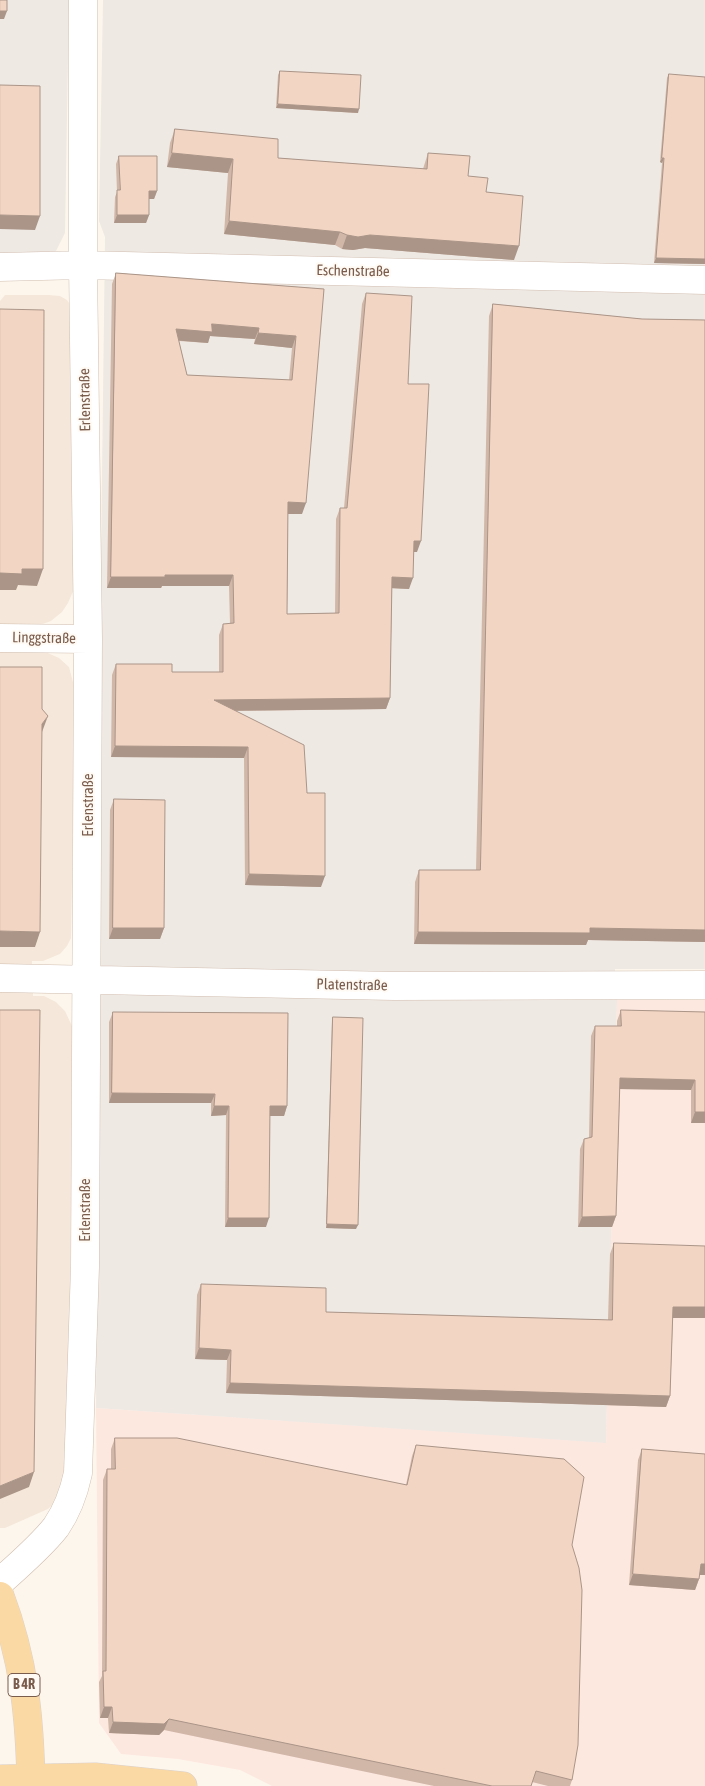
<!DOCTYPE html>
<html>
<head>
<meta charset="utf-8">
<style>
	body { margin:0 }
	canvas { display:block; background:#fdf6ec }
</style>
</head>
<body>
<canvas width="705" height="1786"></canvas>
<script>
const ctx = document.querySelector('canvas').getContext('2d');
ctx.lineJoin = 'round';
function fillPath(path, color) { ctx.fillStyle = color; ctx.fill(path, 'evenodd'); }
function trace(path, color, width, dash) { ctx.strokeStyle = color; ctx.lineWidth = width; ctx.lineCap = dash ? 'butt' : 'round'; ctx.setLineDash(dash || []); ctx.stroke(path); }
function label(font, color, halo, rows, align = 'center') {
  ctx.font = font + ' "Asap Condensed",sans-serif'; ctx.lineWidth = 4; ctx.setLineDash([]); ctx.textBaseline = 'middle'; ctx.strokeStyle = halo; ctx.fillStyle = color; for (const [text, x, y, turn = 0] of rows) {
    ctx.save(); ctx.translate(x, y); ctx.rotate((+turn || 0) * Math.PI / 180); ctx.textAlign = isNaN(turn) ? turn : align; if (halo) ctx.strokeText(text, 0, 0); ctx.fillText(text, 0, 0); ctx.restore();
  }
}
fillPath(new Path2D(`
	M5,295H48L60,296L67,300L74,310V589L68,603L62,612L51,621L40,625L41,650L59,658L69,667L74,686L75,699L71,938L67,946L60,954L43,961H32L33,996H44L56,1002L65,1011L72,1026L69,1472L59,1499L48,1509L5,1528H0V301Z`), '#f5e8da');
fillPath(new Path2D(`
	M617,1000H705V1786H272L240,1770L178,1759L121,1754L99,1723L96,1408L606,1442Z`), '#fde8e0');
fillPath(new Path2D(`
	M0,0H69L65,233L55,253L0,259Z
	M103,0H705V969H615L617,1000L606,1443L96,1408L100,634L105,237L99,221Z`), '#efe9e4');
const minor = new Path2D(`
	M0,267L83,265L705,280
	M0,638L88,639
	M0,978L394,986L705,985
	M0,1582C17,1567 42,1545 56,1527C67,1511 74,1492 78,1473L85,1267L88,639L83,265V0`);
const major = new Path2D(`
	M0,1596C24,1660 30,1718 31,1786
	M0,1779L95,1777L183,1786`);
trace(minor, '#d1beb0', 29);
trace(major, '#dad1cd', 29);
trace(minor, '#fff', 28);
trace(major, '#fbd9a5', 28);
fillPath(new Path2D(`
	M280,71L358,113L276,108L278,75Z
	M669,74L705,264L654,263L662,163L660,162L667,78Z
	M175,129L278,158L423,169L428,153L468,176L486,192L514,260L365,248L353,250L342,249L335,245L224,234L228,173L167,167L170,143Z
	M119,156L157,191L154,199H149V215L146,223H114L115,197L117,192L116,164Z
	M116,273L324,289L302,514H288L287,614L335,613L336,519L340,508H344L362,304L366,293L408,384L417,552H414L409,589L392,588L390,698L386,709L236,711L307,793L321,887L245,885L244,758L111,757L112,675L116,664L172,672H219V635L223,624H230L229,586H162L161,588H107L112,284ZM210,336L255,339L254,344L292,348L289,380L187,375L179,341L208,343Z
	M493,304L642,319L705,320V942L588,940L586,945L414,944L415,882L419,870H476L489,316Z
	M114,799L164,928L160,939H109L110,810Z
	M621,1010L705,1012V1123H691V1090L620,1089L616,1216L612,1227H578L580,1149L584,1139L589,1138L591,1036L595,1026H617V1021Z
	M113,1012L287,1106L284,1116H270L266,1227H225L226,1115L211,1116V1103H109V1022Z
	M333,1017L356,1229L326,1228L332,1022Z
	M614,1243L673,1318L670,1396L666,1407L226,1393L227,1360L195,1359L197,1295L201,1284L326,1312L608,1320L610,1254Z
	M115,1438L406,1485L412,1456L416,1445L572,1545V1780L570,1786H548L532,1782L531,1786H434L164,1730L159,1735L109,1733L108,1718H100L99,1682L102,1676L103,1480L107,1469H111V1449Z
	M642,1449L705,1454V1575H699V1579L695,1590L629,1585L638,1460Z`), '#d1b7a8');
fillPath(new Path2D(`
	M0,11H7L4,19H0Z
	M278,104L359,109L358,113L276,108Z
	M172,153L233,159L228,173L167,167Z
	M662,158H664L662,163L660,162Z
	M149,191H157L154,199H147Z
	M0,215L40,216L35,230L0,229Z
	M117,215H149L146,223H114Z
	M229,221L340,232L335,245L224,234Z
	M347,235H370L519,246L514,260L365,248L353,250L342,249Z
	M656,258L705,259V264L654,263Z
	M212,324L259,328L255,339L210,336L208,343L172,340L176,329Z
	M258,333L296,336L292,348L254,344Z
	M288,502L306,503L302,514H284Z
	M414,541H421L417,552H410Z
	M22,569H43L37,586L18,585L16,590H0V573Z
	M165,575H233L229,586H162L161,588H107L111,577Z
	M392,577L413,578L409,589L388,588Z
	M390,698L386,709L210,711L214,700Z
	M48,716L42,732V724Z
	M115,746L248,747L244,758L111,757Z
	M249,874L325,876L321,887L245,885Z
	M113,928H164L160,939H109Z
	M590,928L705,930V942L588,940L586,945L414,944L418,932Z
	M0,931L40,932L35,947H0Z
	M620,1078L695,1080L691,1090L616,1089Z
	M112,1093L215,1094L211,1103H109Z
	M214,1106H229L226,1115L211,1116Z
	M270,1106H287L284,1116H266Z
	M695,1112H705V1123H691Z
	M616,1216L612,1227H578L582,1217Z
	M228,1218H269L266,1227H225Z
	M327,1224L358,1225L356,1229L326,1228Z
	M673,1307H705V1318H669Z
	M199,1348L231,1350L227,1360L195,1359Z
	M230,1383L670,1396L666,1407L226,1393Z
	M34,1472L29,1487L0,1499V1486Z
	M701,1564H705V1575H697Z
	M633,1574L699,1579L695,1590L629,1585Z
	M104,1707H112L108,1718H100Z
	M169,1719L164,1730L159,1735L109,1733L113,1722Z`), '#aa9588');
const building = new Path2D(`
	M0,0H7V11H0Z
	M280,71L361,75L359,109L278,104Z
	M669,74L705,77V259L656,258L664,158H662Z
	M0,85L40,86V216L0,215Z
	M175,129L278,139V158L427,169L428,153L470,156L468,176L488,178L486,192L523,196L519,246L370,235L358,237L347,235L340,232L229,221L233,159L172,153Z
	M119,156H157V191H149V215H117V190H120Z
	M116,273L324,289L306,503L288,502L287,614L339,613L340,508H347L366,293L412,296L408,384H429L421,541H414L413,578L392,577L390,698L214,700L304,745L307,793H325V876L249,874L248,747L115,746L116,664H172V672H223V624L234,623L233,575H165V577H111ZM212,324L259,328L258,333L296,336L292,380L187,375L176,329L212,332Z
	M493,304L642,319L705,320V930L590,928V933L418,932L419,870H480Z
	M0,309L44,310L43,569H22V574L0,573Z
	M0,667H42V709L48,716L42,724L40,932L0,931Z
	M114,799L165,800L164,928H113Z
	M0,1010H40L34,1472L0,1486Z
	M621,1010L705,1012V1112H695V1080L620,1078L616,1216L582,1217L584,1139L592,1137L595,1026H621Z
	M113,1012L288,1013L287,1106H270L269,1218H228L229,1106H214L215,1094L112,1093Z
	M333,1017L363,1018L358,1225L327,1224Z
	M614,1243L705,1246V1307H673L670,1396L230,1383L231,1350L199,1348L201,1284L326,1288V1312L612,1320Z
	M115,1438H177L407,1485L416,1445L564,1459L584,1477L572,1545L579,1568L582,1590L578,1745L572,1780L536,1771L531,1786H492L169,1719L164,1724L113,1722L112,1707H104L103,1671H106L107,1469H115Z
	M642,1449L705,1454V1564H701L699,1579L633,1574Z`);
fillPath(building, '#f3d5c3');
trace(building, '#aa9588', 1);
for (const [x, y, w] of [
	[24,1685,32]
]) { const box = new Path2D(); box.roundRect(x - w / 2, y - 11.5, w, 23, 4); ctx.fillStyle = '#fffaf3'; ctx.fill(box); trace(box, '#7a5c4d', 1); }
label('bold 14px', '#7a5c4d', null, [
	["B 4R",24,1685]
]);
label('15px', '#7a5c4d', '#fffaf3', [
	["Eschenstraße",353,271,1],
	["Erlenstraße",85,400,-91],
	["Linggstraße",44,638,1],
	["Erlenstraße",88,805,-90],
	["Platenstraße",352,985,1],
	["Erlenstraße",85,1210,-90]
]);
</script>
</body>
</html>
